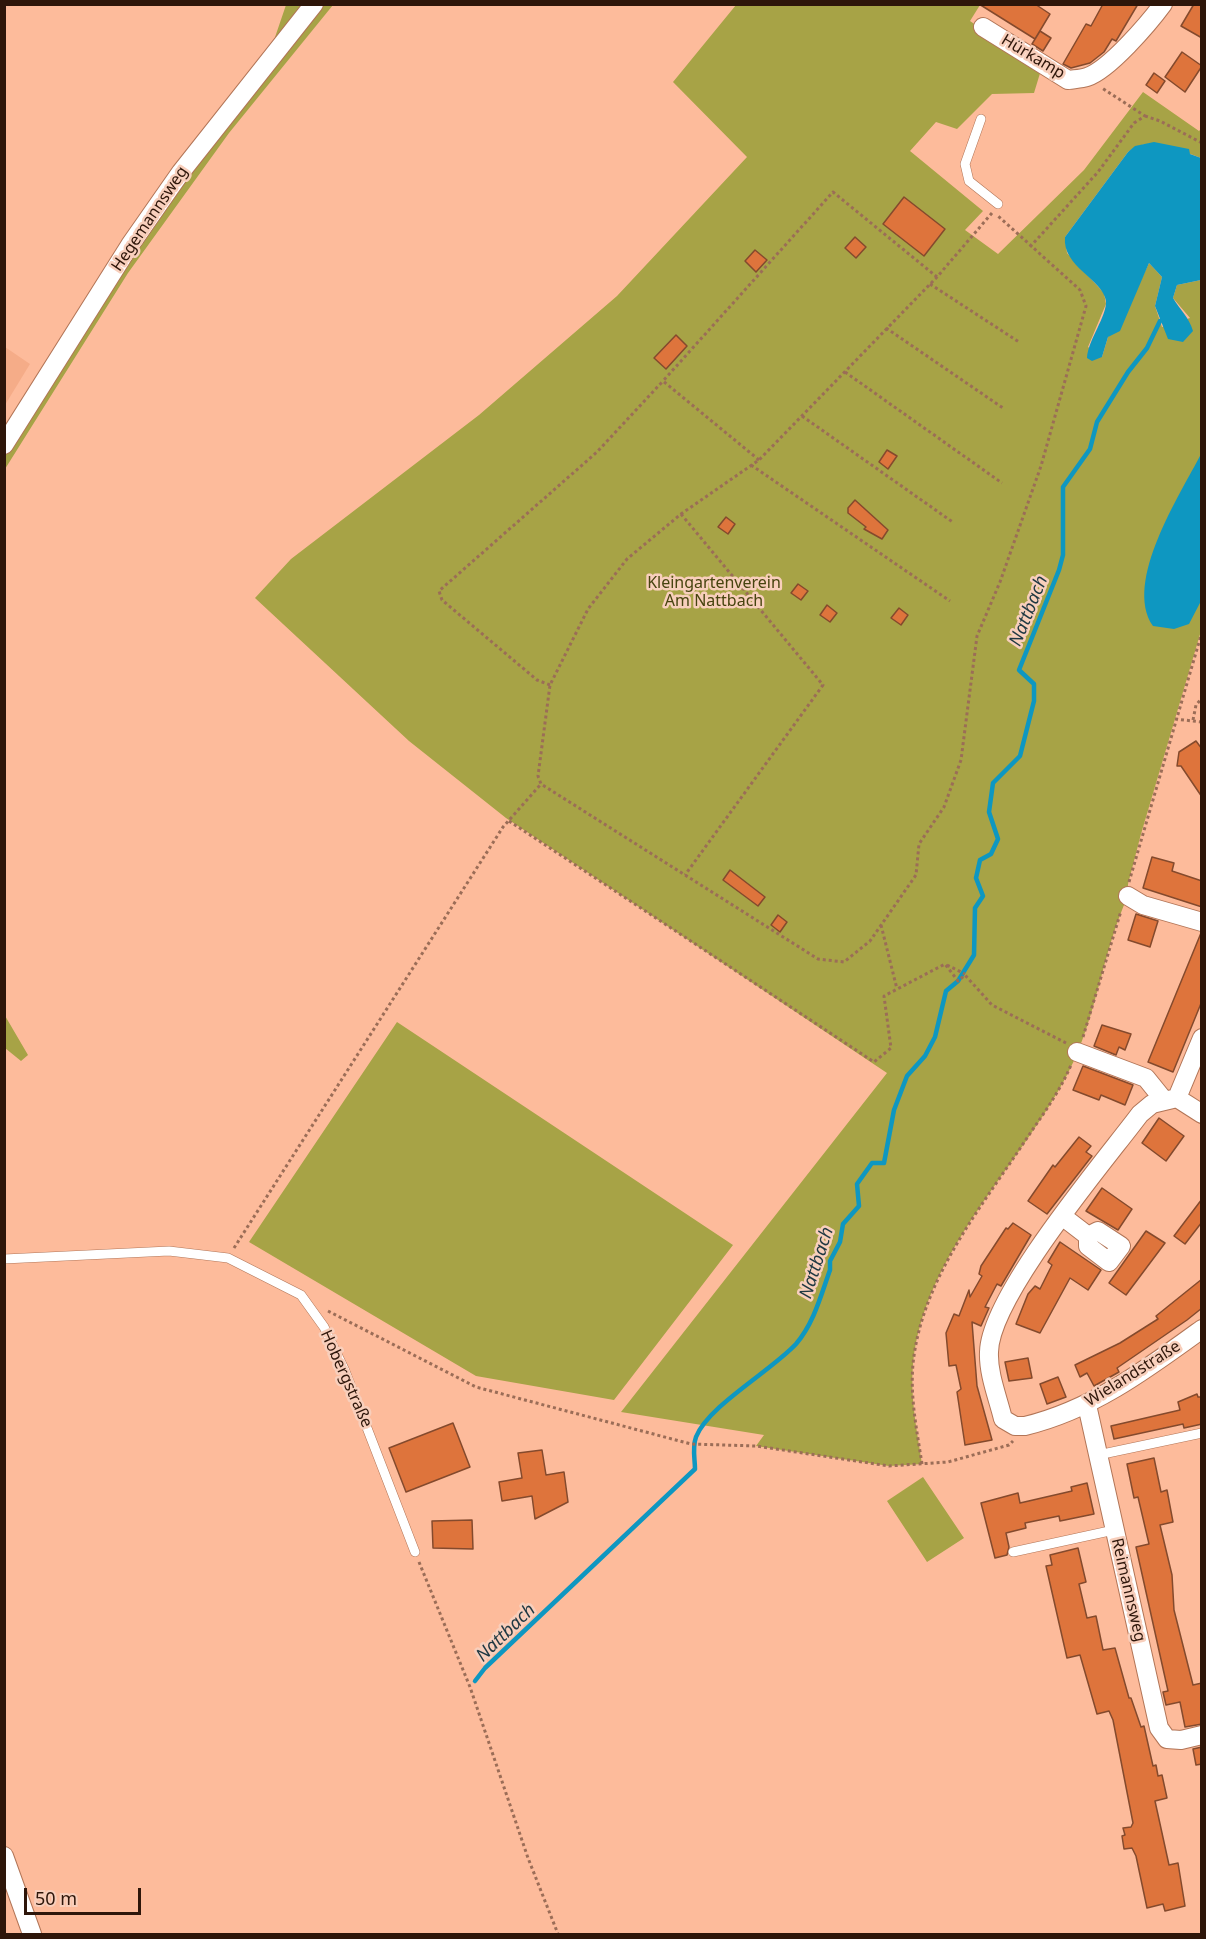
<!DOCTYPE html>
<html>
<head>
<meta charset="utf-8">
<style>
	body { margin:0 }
	#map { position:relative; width:1206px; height:1939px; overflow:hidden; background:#fdbb9b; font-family:"Noto Sans",sans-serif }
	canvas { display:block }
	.frame { position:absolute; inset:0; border:6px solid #2e160a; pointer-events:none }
	.scale { position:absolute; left:24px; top:1888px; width:117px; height:27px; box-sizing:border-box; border:3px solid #2e160a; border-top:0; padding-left:8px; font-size:18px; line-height:21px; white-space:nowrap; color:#2e160a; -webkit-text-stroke:4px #f8cfbc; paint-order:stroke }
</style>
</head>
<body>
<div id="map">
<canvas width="1206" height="1939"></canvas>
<div class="frame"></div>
<div class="scale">50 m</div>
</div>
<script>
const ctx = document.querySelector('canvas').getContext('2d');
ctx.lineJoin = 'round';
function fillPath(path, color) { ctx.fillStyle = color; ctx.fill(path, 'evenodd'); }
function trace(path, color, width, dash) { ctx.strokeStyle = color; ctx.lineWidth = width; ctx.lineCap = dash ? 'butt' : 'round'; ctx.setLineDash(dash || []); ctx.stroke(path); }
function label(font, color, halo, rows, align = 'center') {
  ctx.font = font + ' "Noto Sans",sans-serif'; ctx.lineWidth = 5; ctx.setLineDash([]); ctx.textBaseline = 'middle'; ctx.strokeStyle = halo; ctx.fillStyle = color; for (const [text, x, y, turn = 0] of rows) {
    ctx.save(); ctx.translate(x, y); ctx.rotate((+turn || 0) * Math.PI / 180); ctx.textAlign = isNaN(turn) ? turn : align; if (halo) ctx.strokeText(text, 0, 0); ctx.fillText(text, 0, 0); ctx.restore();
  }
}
fillPath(new Path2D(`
	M5,347L30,364L5,405Z`), '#f5ac88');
fillPath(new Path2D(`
	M286,5H333L229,133L128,273L5,469V451L272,46Z
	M736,5H980L970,21L1041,70L1034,93L992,94L957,129L936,122L910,151L983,211L965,230L998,254L1084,170L1143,92L1199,131L1201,129V158C1178,150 1151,134 1128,152L1065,237L1067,253L1104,293L1106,304L1088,347L1102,357L1108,337L1131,301L1149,263L1162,277L1155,306L1162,327L1190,318L1173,298L1177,285L1201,280V631L1141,834L1128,884V896C1102,952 1097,1017 1068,1073C1019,1168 924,1253 913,1364C910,1398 917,1431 922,1464L889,1466L756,1446L764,1435L621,1412L887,1073L506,818L409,741L255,598L291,559L479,415L617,296L747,157L673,82Z
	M4,1014L28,1055L21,1061L5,1048Z
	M397,1022L733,1245L614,1400L476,1376L249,1242Z
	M923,1477L964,1538L927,1562L887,1501Z`), '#a7a346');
fillPath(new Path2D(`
	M1154,142L1189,149L1190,154L1201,158V280L1177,285L1173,298C1180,310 1189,317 1193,331L1183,342L1168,339L1155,306L1162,277L1149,263L1120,331L1108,337L1102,357L1092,361L1087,358C1088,340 1107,316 1106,301C1103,279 1062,267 1065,237L1128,152L1135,146Z
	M1201,454V601L1189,624L1174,629L1153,626C1123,582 1180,495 1201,454Z`), '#0e97c1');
trace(new Path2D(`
	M475,1681L485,1668L695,1469C695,1459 692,1448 696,1437C708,1406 771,1371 796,1344C814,1323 821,1295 830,1270V1261L840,1242L843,1224L859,1206L857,1184L872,1163H884L894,1110L907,1076L925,1056L935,1037L946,991L958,981L974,955L975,908L983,896L976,878L980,860L991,854L998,839L989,812L993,783L1020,756L1034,701V684L1019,670L1059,570L1063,555V487L1090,449L1097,422L1128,372L1147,348L1160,321`), '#0e97c1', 4.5);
const building = new Path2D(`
	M979,4H1035L1050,14L1035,39Z
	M1103,4H1138L1116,41L1112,39L1104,52L1090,63L1071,68L1063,64L1086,24L1091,26Z
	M1194,4H1202V38L1181,26Z
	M1040,31L1051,38L1043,51L1032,44Z
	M1182,52L1202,66L1185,92L1165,77Z
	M1154,73L1165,81L1157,93L1146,85Z
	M904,197L945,229L924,256L883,224Z
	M855,237L866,247L856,258L845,248Z
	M755,250L767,260L756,272L745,261Z
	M676,335L687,346L666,369L654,358Z
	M887,450L897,456L888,469L879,462Z
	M855,500L888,530L882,539L864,529L866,527L848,513V508Z
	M726,517L735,524L728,534L718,527Z
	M798,584L808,591L801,600L791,593Z
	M827,605L837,613L830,622L820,615Z
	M899,608L908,615L901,625L891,618Z
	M1196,741L1202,749V797L1181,766H1177L1179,752Z
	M1152,857L1174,863L1172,871L1202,881V907L1143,888Z
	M730,870L765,897L758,906L723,880Z
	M1136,914L1158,921L1150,947L1128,940Z
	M778,915L787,922L780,932L771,925Z
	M1201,933L1202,1001L1173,1072L1148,1062Z
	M1102,1025L1131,1034L1125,1050L1119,1047L1116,1055L1094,1046Z
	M1083,1066L1133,1085L1125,1105L1101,1095L1099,1100L1073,1090Z
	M1159,1118L1184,1136L1166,1161L1142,1143Z
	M1079,1137L1091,1146L1086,1152L1092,1156L1047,1214L1028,1201L1053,1165L1055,1167Z
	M1102,1188L1132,1209L1118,1230L1086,1211Z
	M1202,1199V1222L1185,1244L1174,1236Z
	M1013,1223L1031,1235L1001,1286L997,1284L985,1307L989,1308L981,1326L972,1322L977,1386L992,1440L965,1445L957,1392L961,1389L956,1365L949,1366L946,1333L954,1314L959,1316L969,1290L970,1297L982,1276L979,1274L981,1266L1006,1228L1008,1229Z
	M1146,1231L1165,1243L1126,1295L1109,1283Z
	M1060,1242L1101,1270L1088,1290L1070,1278L1040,1333L1016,1324L1028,1294L1035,1286L1040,1289L1052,1265L1048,1262Z
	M1202,1279V1308L1187,1320L1117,1368L1119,1372L1094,1386L1087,1373L1080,1377L1075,1365L1120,1343L1158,1319L1156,1316Z
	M1028,1358L1032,1378L1009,1381L1005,1362Z
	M1058,1377L1066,1397L1047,1404L1040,1384Z
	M1197,1394L1198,1397H1202V1424L1184,1428L1183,1424L1114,1439L1111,1426L1180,1410L1178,1402Z
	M453,1423L470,1467L406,1492L389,1448Z
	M542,1450L546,1475L564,1472L568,1502L535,1519L532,1496L502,1501L499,1482L522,1478L518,1453Z
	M1154,1458L1161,1492L1167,1490L1173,1522L1160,1525L1172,1575L1174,1610L1193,1685L1202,1683V1724L1185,1727L1180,1702L1166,1705L1163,1692L1168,1691L1136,1547L1149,1544L1138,1497L1134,1498L1127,1464Z
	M1087,1483L1094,1514L1060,1521L1059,1516L1025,1523L1026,1528L1006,1533L1009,1547L1007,1555L995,1558L981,1503L1018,1493L1020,1503L1072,1491L1071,1487Z
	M472,1520L473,1549L433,1548L432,1521Z
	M1078,1548L1086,1582L1079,1584L1087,1618L1096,1616L1103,1650L1115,1648L1129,1698H1131L1141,1727L1144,1726L1153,1766L1156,1765L1158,1776L1162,1775L1167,1798L1155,1801L1169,1865L1178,1863L1185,1906L1165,1911L1163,1904L1147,1908L1136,1856L1132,1848L1124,1849L1122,1836L1125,1835L1123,1828L1131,1827L1133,1823L1113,1720L1109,1711L1097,1714L1080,1655L1067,1658L1046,1566L1052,1565L1050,1555Z
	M1202,1747V1764L1196,1765L1193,1749Z`);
fillPath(building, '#de743c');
trace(building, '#844a2d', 1.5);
const service = new Path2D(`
	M981,119L965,164L969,181L998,204
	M4,1259L169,1251L228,1258L301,1295L324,1327L345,1371L415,1552
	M1098,1455L1202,1433
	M1013,1552L1114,1530`);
const minor = new Path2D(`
	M983,27L1068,80C1074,79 1081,79 1087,77C1109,70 1149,23 1163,4
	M4,445L130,245L181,172L314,4
	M1128,896L1143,905L1202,922
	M1077,1052L1146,1078L1163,1099
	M1177,1098L1202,1038
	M1202,1114L1177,1098L1152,1104L1140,1114C1104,1162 990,1296 989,1352C988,1374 998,1398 1003,1419L1015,1426H1025C1092,1410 1147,1369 1202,1329
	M1062,1216L1088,1236L1098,1231L1121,1246L1109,1262L1088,1246V1236
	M1087,1405L1159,1728L1167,1739L1181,1740L1202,1735
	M4,1856L32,1934`);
trace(service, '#b27557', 10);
trace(minor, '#b27557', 20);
trace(new Path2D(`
	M1145,116L1160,121L1202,143
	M992,213L937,277L759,460L681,514L627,559L588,609L550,685L538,776L541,784L818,959L844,962L870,941L916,875L919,844L944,807L961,760L977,636L1000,582L1041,466L1086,306L1080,290L997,215
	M1030,247L1098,172L1134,123L1145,116L1102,88
	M930,284L1019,342
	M886,328L1003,408
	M845,372L1002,483
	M802,416L954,523
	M759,460L663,381L833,192L937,277
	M751,465L950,601
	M681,514L823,685L685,875
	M550,685L537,680L442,600L439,591L597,452L663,381
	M1175,719L1202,722
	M1193,720L1196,705L1202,698
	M509,821L874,1062L891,1048L884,996L945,964L958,981L965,975L992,1005L1066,1043
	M1129,882L1202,632
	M881,925L897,989
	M947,965L965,974
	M1083,1037L1121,911
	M234,1248L503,827L541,784
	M328,1311L476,1387L691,1444L756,1446L889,1466L948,1462L1009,1445L1013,1441
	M922,1464C917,1431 910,1398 913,1364C921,1284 975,1215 1019,1150C1037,1122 1058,1096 1071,1065
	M419,1562L470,1687L528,1858L558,1934`), '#9b6d57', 3, [3, 3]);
trace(service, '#fff', 9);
trace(minor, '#fff', 18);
label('16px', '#2e160a', '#f8cfbc', [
	["Hürkamp",1033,57,31],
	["Hegemannsweg",150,219,-56],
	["Wielandstraße",1133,1374,-32],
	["Hobergstraße",346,1379,66],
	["Reimannsweg",1128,1590,77]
]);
label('16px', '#47440f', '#f8cfbc', [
	["Kleingartenverein",714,583],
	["Am Nattbach",714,601]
]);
label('italic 18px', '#1f3842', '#f8cfbc', [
	["Nattbach",1029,611,-68],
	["Nattbach",817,1263,-72],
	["Nattbach",506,1633,-44]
]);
</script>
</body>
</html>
